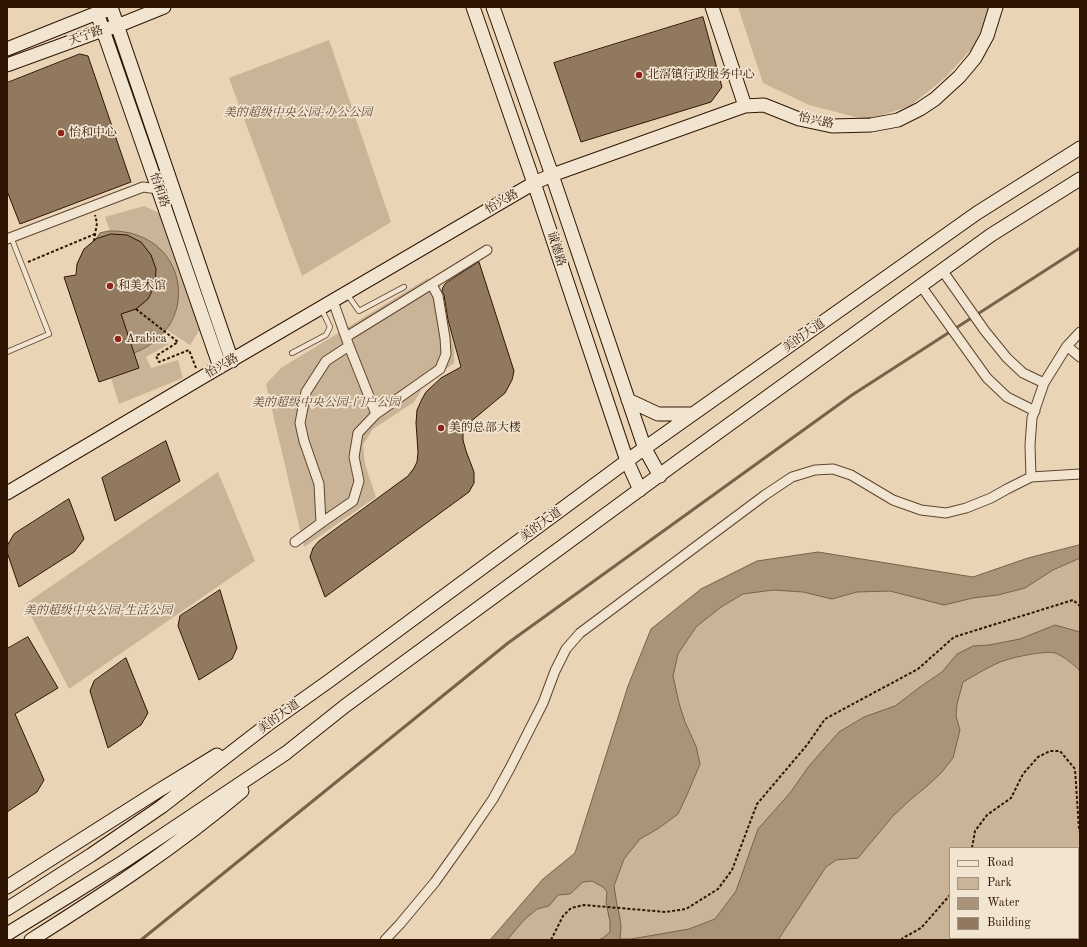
<!DOCTYPE html>
<html>
<head>
<meta charset="utf-8">
<style>
	body { margin:0 }
	#map { position:relative; width:1087px; height:947px; overflow:hidden; background:#e9d5b6; font-family:"Old Standard TT",serif }
	canvas { display:block }
	.frame { position:absolute; inset:0; border:8px solid #311503; pointer-events:none }
	.legend { position:absolute; left:949px; top:847px; width:130px; height:92px; box-sizing:border-box; background:#f1e4d0; border:1px solid #a4917e; margin:0; padding:5px 7px; list-style:none; font-size:12px; color:#311503 }
	.legend li { display:flex; align-items:center; gap:8px; height:20px }
	.legend b { width:20px; border:1px solid #a4917e }
</style>
</head>
<body>
<div id="map">
<canvas width="1087" height="947"></canvas>
<div class="frame"></div>
<ul class="legend">
<li><b style="height:5px;background:#f1e4d0"></b>Road</li>
<li><b style="height:11px;background:#cab498"></b>Park</li>
<li><b style="height:11px;background:#aa9479"></b>Water</li>
<li><b style="height:11px;background:#917960"></b>Building</li>
</ul>
</div>
<script>
const ctx = document.querySelector('canvas').getContext('2d');
ctx.lineJoin = 'round';
function fillPath(path, color) { ctx.fillStyle = color; ctx.fill(path, 'evenodd'); }
function trace(path, color, width, dash) { ctx.strokeStyle = color; ctx.lineWidth = width; ctx.lineCap = dash ? 'butt' : 'round'; ctx.setLineDash(dash || []); ctx.stroke(path); }
function label(font, color, halo, rows, align = 'center') {
  ctx.font = font + ' "Old Standard TT","Noto Serif SC",serif'; ctx.lineWidth = 3.5; ctx.setLineDash([]); ctx.textBaseline = 'middle'; ctx.strokeStyle = halo; ctx.fillStyle = color; for (const [text, x, y, turn = 0] of rows) {
    ctx.save(); ctx.translate(x, y); ctx.rotate((+turn || 0) * Math.PI / 180); ctx.textAlign = isNaN(turn) ? turn : align; if (halo) ctx.strokeText(text, 0, 0); ctx.fillText(text, 0, 0); ctx.restore();
  }
}
fillPath(new Path2D(`
	M738,7H989L987,17L973,47L946,77L910,106L867,120L809,105L763,83Z
	M329,40L391,222L302,276L229,78Z
	M144,206L157,212L166,221L202,326L190,345L167,330L172,321L175,271L170,262L157,246L149,240L140,235L120,231H110L105,217Z
	M428,278L439,288L454,348V363L423,387L414,402L373,429L363,445L365,464L376,497L304,547L266,384L281,368Z
	M160,337L169,344L146,357L151,368L178,360L183,378L119,404L111,378L139,368L134,353C144,349 152,344 160,337Z
	M218,472L255,561L69,689L25,604Z
	M1080,545V940H490L543,879L575,853L628,686L651,629L701,589L757,561L818,552L973,577L1028,558ZM950,848H1078V938H950Z`), '#cab498');
const water = new Path2D(`
	M110,231C187,229 205,326 134,353L121,314L136,309L148,299L156,269L151,255L141,242L96,239L100,233Z
	M1080,545V558L1053,570L1025,588L998,595L973,598L944,605L890,591L857,592L832,599L803,592L773,590L743,594L721,607L696,627L678,654L673,676L679,703L685,722L696,746L700,764L687,795L678,814L659,828L640,839L624,859L614,886L617,905L620,918L621,927L620,939H631L689,929L715,919L736,891L758,829L790,793L809,766L839,732L864,717L895,706L920,687L942,672L957,654L973,646L989,645L1020,639L1055,625L1080,632V671C1073,664 1065,657 1055,653C1046,650 1008,658 998,663C986,668 974,676 963,682L957,704L956,716L960,730L953,758L941,773L927,786L910,800L893,816L858,858L836,860L826,867L778,940H598L603,938L610,932V922L606,902L607,892L603,887L592,881L583,882L570,894L558,895L549,906L537,909L524,920L507,940H490L543,879L575,853L628,686L651,629L701,589L757,561L818,552L973,577L1028,558Z`);
fillPath(water, '#aa9479');
trace(water, '#7a614a', 1);
trace(new Path2D(`
	M141,940L508,643L852,395L1080,248`), '#7a614a', 3);
const building = new Path2D(`
	M703,17L722,87L711,102L581,142L554,63Z
	M80,54L88,56L131,182L20,224L7,191V83Z
	M111,234L127,235L141,242L151,255L156,269L155,285L148,299L136,309L121,314L139,368L99,382L64,277L76,275L77,264L84,249L96,239Z
	M479,262L514,371L512,380L505,393L469,423L463,433V440L466,451L474,472V483L469,492L325,597L310,557L313,548L319,541L408,476L414,468L417,462L418,452L416,423L417,410L422,399L426,392L441,378L461,367L448,320L444,295L442,291L443,287L446,283Z
	M166,441L180,481L115,521L102,478Z
	M69,499L84,539L74,552L19,587L7,552V546L14,534Z
	M220,590L237,648L232,659L199,680L178,626L180,616Z
	M28,637L58,688L15,714L44,780L37,792L7,812V649Z
	M126,658L148,713L141,725L108,748L90,691L94,681Z`);
fillPath(building, '#917960');
trace(building, '#311503', 1);
const lane = new Path2D(`
	M347,294L359,311L404,287
	M7,352L49,334L11,237
	M292,353L326,335L330,327L322,310`);
const street = new Path2D(`
	M7,239L143,187L158,189
	M942,270L985,331L1007,358L1023,373L1044,383
	M921,286L987,378L1007,397L1035,411
	M346,337L487,250
	M1067,346L1080,357
	M376,414L440,369L446,354L445,338L438,296L432,285
	M1031,477L1030,445L1032,418L1044,383L1067,346L1080,332
	M321,523L353,501L359,481L354,457L358,433L376,414L349,346
	M295,542L321,523L319,484L304,441L300,423L306,392L326,361L349,346L333,301
	M385,940L400,924L435,882L467,837L493,799L510,768L543,703L555,671L566,649L580,633L765,495L792,477L815,470L833,469L851,475L893,500L921,510L946,513L966,508L991,498L1007,489L1031,477L1080,474`);
const secondary = new Path2D(`
	M473,7L534,183L627,461L640,490
	M493,7L552,175L645,449L660,476
	M712,7L745,106
	M112,10L232,361
	M97,13L220,367
	M7,49L97,13L105,11
	M7,65L103,30L117,26L164,7
	M628,400L658,414H693
	M7,493L201,378L534,183L552,175L745,106L764,105L799,119L832,126L871,125L898,120L920,109L935,99L959,77L975,58L987,36L996,7
	M7,887L158,791L217,755
	M7,909L91,855L161,807L267,725L329,681L635,455L977,213L1080,148
	M7,934L72,894L123,862L286,753L345,706L680,460L991,235L1080,179
	M31,940C104,894 176,847 242,791`);
trace(lane, '#5f4530', 6);
trace(street, '#5f4530', 11);
trace(secondary, '#311503', 15);
trace(new Path2D(`
	M94,241L97,223L95,215
	M28,262L95,234
	M136,309L178,342L156,356L159,362L189,350L196,368
	M972,848L975,831L987,815L1011,798L1023,774L1038,757L1050,751H1060L1075,769L1079,829L1080,832
	M551,940L563,916L571,908L584,905L666,912L686,909L718,889L732,870L757,804L807,745L825,719L918,669L954,637L1073,600L1080,606
	M901,940L903,938L921,928L950,895`), '#311503', 2, [3, 2]);
trace(lane, '#f1e4d0', 4.5);
trace(street, '#f1e4d0', 9);
trace(secondary, '#f1e4d0', 13);
for (const [x, y, r, color] of [
	[639,75,4,"#8f2418"],
	[61,133,4,"#8f2418"],
	[110,286,4,"#8f2418"],
	[118,339,4,"#8f2418"],
	[441,428,4,"#8f2418"]
]) { const dot = new Path2D(); dot.arc(x, y, r, 0, 2 * Math.PI); ctx.fillStyle = color; ctx.fill(dot); trace(dot, '#f1e4d0', 1.5); }
label('12px', '#311503', '#f1e4d0', [
	["天宁路",86,36,-20],
	["怡兴路",816,121,12],
	["怡和路",159,190,71],
	["怡兴路",502,202,-30],
	["诚德路",556,249,72],
	["美的大道",804,336,-35],
	["怡兴路",222,366,-30],
	["美的大道",541,525,-36],
	["美的大道",279,717,-36]
]);
label('12px', '#311503', '#f1e4d0', [
	["北滘镇行政服务中心",647,75],
	["怡和中心",69,133],
	["和美术馆",118,286],
	["Arabica",126,339],
	["美的总部大楼",449,428]
], 'left');
label('italic 12px', '#5f4530', '#f1e4d0', [
	["美的超级中央公园-办公公园",298,113],
	["美的超级中央公园-门户公园",326,403],
	["美的超级中央公园-生活公园",98,611]
]);
</script>
</body>
</html>
